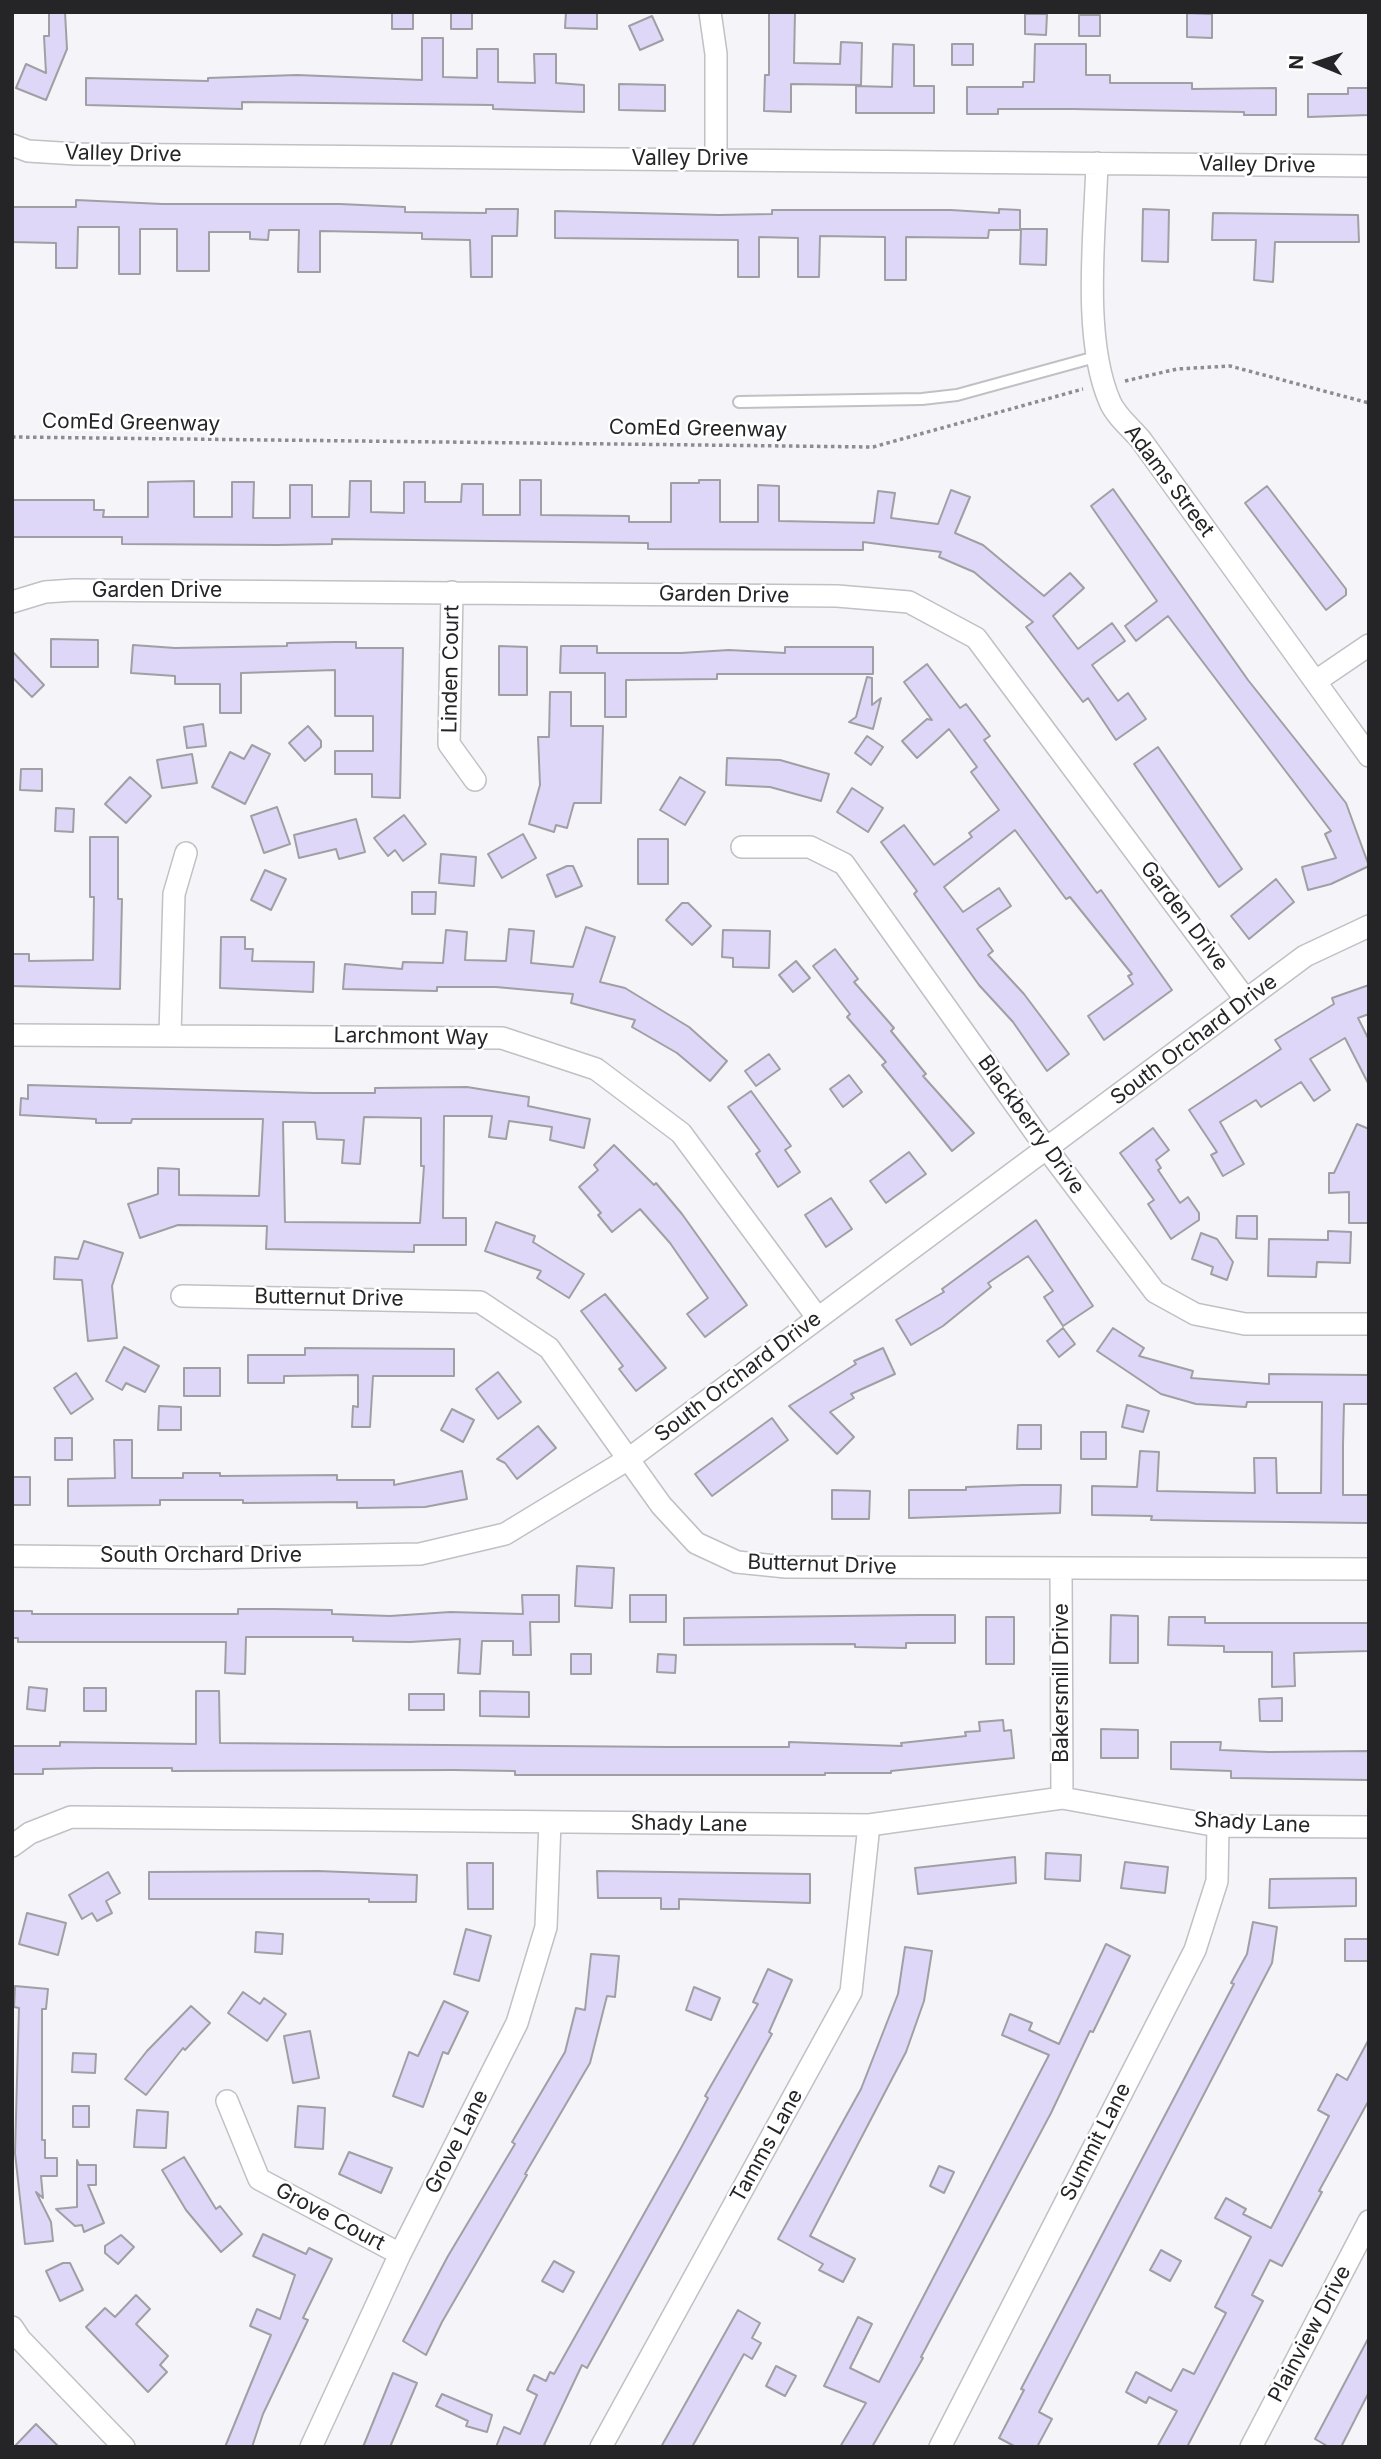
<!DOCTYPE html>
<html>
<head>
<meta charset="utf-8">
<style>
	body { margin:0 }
	#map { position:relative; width:1381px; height:2459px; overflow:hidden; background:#f4f4f9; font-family:Inter,sans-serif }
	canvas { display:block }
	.frame { position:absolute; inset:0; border:14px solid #252527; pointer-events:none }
	.north { position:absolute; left:1283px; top:28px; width:70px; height:70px; -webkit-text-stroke:5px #fff; paint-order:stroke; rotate:272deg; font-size:19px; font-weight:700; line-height:28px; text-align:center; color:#252527 }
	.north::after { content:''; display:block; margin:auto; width:24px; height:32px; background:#252527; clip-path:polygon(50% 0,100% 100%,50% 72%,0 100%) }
</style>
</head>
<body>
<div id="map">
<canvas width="1381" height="2459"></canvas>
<div class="frame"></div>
<div class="north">N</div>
</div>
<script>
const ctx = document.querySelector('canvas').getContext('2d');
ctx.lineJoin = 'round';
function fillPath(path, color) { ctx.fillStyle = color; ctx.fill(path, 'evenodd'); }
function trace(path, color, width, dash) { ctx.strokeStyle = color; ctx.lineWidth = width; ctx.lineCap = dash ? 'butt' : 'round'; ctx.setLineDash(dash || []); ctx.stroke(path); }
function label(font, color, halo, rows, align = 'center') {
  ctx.font = font + ' Inter,sans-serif'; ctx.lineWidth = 5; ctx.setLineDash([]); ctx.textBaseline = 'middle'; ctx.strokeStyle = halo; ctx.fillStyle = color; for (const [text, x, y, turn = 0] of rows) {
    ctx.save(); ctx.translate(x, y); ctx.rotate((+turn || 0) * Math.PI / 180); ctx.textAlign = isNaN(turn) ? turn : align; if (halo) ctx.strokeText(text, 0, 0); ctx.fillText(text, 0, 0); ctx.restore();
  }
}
const building = new Path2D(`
	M49,12H65L67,49L46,100L16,88L26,64L46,73L44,36H49Z
	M392,12H413V29H392Z
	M451,12H472V29H451Z
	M566,12H597V29L565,28Z
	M769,12H795L794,63L840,64L841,42L862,43L861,85L791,84V112L764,111L765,75H769Z
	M1187,13L1212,14V38L1187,37Z
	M1025,14H1047L1046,35L1025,34Z
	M1079,15H1100V36H1079Z
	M652,16L663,40L640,50L629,26Z
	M422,38H443V77L477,78V49H498V82L535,83L534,54H556V83L584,85V112L493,109V105L242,102V109L86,105V78L208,81V78L297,75L422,80Z
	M893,44L914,45V86H934V113H856V86L892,87Z
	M952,44H973V65H952Z
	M1035,44H1086V75H1110V83H1192V89L1276,88V115H1244V112L1073,109H998V114H967V87H1023V82H1034Z
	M619,84L665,85V111L619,110Z
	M1348,88H1369V115L1308,117V94H1348Z
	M76,200L162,204H340L405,207V212L486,213V209H518L517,236H492V277H471L470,240L422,239V233L320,231V272H298L299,230H269L268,240L250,239V232H209V271H177V229H140V274H119V227H78L77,268H56V243L12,242V207H76Z
	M999,209L1020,210V230H989L988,238L906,237V280H885V237L820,236L819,277H798V238L759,237V277H738V240L555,238V211L719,215L772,214V210H951L999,213Z
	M1143,209L1169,210L1168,262L1142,261Z
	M1213,213L1358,215L1359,242H1275L1273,282L1254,280L1256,240H1212Z
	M1021,229H1047L1046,265L1020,264Z
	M520,480H541V515L629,516V522H671V483H699V480H720V522H758V485L779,486V521L874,523L878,491L895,493L891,518L938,524L951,490L970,497L955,533L983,545L1044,596L1070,573L1084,588L1053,616L1078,649L1112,623L1125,641L1092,665L1118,701L1128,693L1146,719L1116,740L1088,698L1083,702L1026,627L1033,622L974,572L939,557L941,552L863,542V550L648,549V543L414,540L332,539V544L277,545L122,544V537H12V500H94V510H104L103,517H148V482L194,481V517H232V482H254L253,518H290V485H312V517H349L350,481H371V512L404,513V482H425V502H461L462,484H483V515H520Z
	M1267,486L1346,589V595L1326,610L1245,503Z
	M1113,489L1248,680L1346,803L1369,866L1331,884L1308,890L1302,867L1336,858L1325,834L1331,831L1168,616L1136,641L1125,626L1157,601L1091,506Z
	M51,639L98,640V667H51Z
	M335,642H356V648H403L400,798L372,797V774H335V751H373V716H335V670L241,673V713H220V684H175V676L131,673L133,645L175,648L287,646V643Z
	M499,646L527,647V695H499Z
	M561,646H597V653H681L729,650L785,653V647H873V674H717V679L626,680V717H605V673H560Z
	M12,651L44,685L32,697L12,677Z
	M927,664L960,708L966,704L990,736L984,740L1097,893L1101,890L1172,990L1104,1040L1088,1016L1133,984L1128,976L1132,974L1070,897L1066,899L1015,830L944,887L963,912L999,888L1011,906L977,929L993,951L988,955L1024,994L1069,1054L1047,1071L1013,1022L979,985L914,894L917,891L881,842L904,825L934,865L972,837L969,833L999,810L971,772L977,767L949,729L917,758L902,741L927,719L932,720L904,682Z
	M867,677L872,678V705L881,698L873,729L849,722L856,717Z
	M550,692H571V726H603L601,803H574L567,828L556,825L554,832L529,824L540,785L538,737H549Z
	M203,724L206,746L187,748L184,727Z
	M308,726L321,741V747L305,761L289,743Z
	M867,736L883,747L871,765L855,753Z
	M252,745L270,754L245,804L212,787L230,752L244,759Z
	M1158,747L1242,869L1219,887L1134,764Z
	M192,754L197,783L162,788L157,760Z
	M727,758L780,760L829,774L821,801L770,787L726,785Z
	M21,769H42V791L20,790Z
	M130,777L151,796L126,823L105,804Z
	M680,777L705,792L685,825L660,810Z
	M852,788L883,808L868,832L837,812Z
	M277,807L290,844L264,853L251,816Z
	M56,808L74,809L73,832L55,831Z
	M404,815L426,844L403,861L395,850L388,856L374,838Z
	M356,819L365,852L339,859L336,849L299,858L294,835Z
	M523,834L536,858L502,878L488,854Z
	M90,837H118V899H122L120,989L12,986V954H29V961L93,960L94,897H90Z
	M638,839H668V884H638Z
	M441,854L476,857L474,886L439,883Z
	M567,866H573L582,886L556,897L547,875Z
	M265,870L286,879L271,910L251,900Z
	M1276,879L1294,902L1249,939L1231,916Z
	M412,892H436L435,914H412Z
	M682,903H688L711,926L692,945L666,920Z
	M586,927L615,937L600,982L625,988L689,1027L727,1061L710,1081L677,1053L632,1027L635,1020L571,1003L573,994L496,987H437V991L343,989L345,964L402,969L403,962L443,963L446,930L467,932L465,960L506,961L509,929L534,931L531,963L573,967Z
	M723,930L770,931L769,968L733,967V958L722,957Z
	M221,937H245V949H253L252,961L314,962L313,992L220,988Z
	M835,949L858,979L854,982L894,1028L891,1031L926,1074L923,1076L974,1133L952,1151L882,1065L886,1062L847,1017L850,1014L813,966Z
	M796,961L810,978L793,992L779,975Z
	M1369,985V1014L1358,1018L1369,1040V1085L1345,1038L1310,1059L1330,1090L1314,1101L1301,1082L1261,1107L1256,1100L1220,1122L1244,1164L1223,1176L1211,1155L1217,1152L1189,1110L1281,1049L1275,1040L1334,1004L1332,998Z
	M769,1054L780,1069L756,1086L745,1071Z
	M849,1075L862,1092L843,1107L830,1089Z
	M28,1085L314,1093H375V1088L467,1087L529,1097L528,1106L590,1119L584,1148L550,1140L552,1127L509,1121L506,1139L489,1137L492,1116H444L443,1218H466V1245H414V1252L266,1249L267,1226L178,1225L140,1238L128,1204L158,1194V1168L179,1169V1195L259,1196L263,1119H132L131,1123H96V1119L20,1115L21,1098L28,1099ZM364,1117L421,1118V1166H424L420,1223L285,1222L283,1122H315L317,1139L344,1140L342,1163L360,1164Z
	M751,1091L791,1146L785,1150L800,1172L778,1187L756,1154L760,1151L728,1107Z
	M1357,1124L1369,1129V1223H1349V1192L1329,1193V1173H1334Z
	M1153,1128L1169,1150L1156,1160L1161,1168L1158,1170L1180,1203L1188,1197L1199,1213V1220L1171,1239L1148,1204L1154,1200L1120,1153Z
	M614,1145L654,1185L656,1183L682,1214L747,1305L705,1337L687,1314L708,1298L670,1243L640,1209L612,1232L598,1215L601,1213L579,1187L598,1170L594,1165Z
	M909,1152L926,1174L886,1203L870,1181Z
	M831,1198L852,1229L826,1247L805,1215Z
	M1237,1216H1257V1239L1236,1238Z
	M1036,1220L1093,1306L1063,1326L1044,1297L1053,1291L1028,1256L988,1283L991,1287L943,1326L911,1345L896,1320L944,1292L942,1289Z
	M496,1222L535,1236L533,1242L584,1274L569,1298L537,1278L541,1271L485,1251Z
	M1328,1231L1351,1232L1350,1263L1317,1262L1316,1277L1268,1276L1269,1239L1328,1240Z
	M1201,1233L1217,1239L1233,1262L1227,1280L1211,1274L1213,1267L1192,1259Z
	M84,1241L123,1253L112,1286L117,1338L88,1341L82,1280L54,1279L55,1257L78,1259Z
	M605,1294L666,1368L636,1391L619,1369L623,1366L581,1311Z
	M1063,1328L1075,1344L1059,1357L1047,1341Z
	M1113,1328L1144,1348L1139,1356L1193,1371L1191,1378L1269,1384V1374L1369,1375V1404H1344L1343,1445V1495H1368V1523L1208,1521L1151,1520L1152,1516L1092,1515V1486L1137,1487L1140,1451L1159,1452L1157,1491L1255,1493L1254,1458H1276L1277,1493H1321L1322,1402H1247L1246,1407L1196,1404L1161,1394L1097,1351Z
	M124,1347L159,1366L145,1392L126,1383L122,1390L106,1381Z
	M305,1348L454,1349V1376H373L370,1427H352L353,1406L358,1407V1375L284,1376V1383H248V1355H305Z
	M883,1348L895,1374L851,1394L854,1398L830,1412L854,1437L837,1454L789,1406L856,1364L854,1361Z
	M184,1368H220V1396H184Z
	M498,1372L521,1402L498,1419L476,1389Z
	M76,1373L93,1399L71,1414L54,1388Z
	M1127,1405L1149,1411L1143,1432L1122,1427Z
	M159,1406L181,1407V1430H158Z
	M452,1409L474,1420L463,1442L441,1430Z
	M772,1418L788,1440L712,1496L695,1474Z
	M1018,1425H1041V1449H1017Z
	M538,1426L556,1448L517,1479L505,1463L497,1459Z
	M1081,1432H1106V1459H1081Z
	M55,1438H72V1460H55Z
	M114,1440H132V1478H183V1473H220V1476L337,1475V1480H394V1485L462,1471L467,1499L425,1507L357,1508V1502L243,1503V1500H160V1505L68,1506V1479L115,1478Z
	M12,1477H30V1505H12Z
	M1023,1485H1061L1060,1513L909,1518V1490H966V1487Z
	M832,1490L870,1491L869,1519H832Z
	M577,1566L614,1568L612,1608L575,1606Z
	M522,1595H559V1622H530L531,1655H513V1641H482L480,1674L458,1673L460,1639L410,1642L353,1641V1637H246L245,1674L225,1673L226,1642H18V1638H12V1611H32V1614H238V1609H275L332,1610V1614L390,1616L450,1612L523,1614Z
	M630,1595H666V1622H630Z
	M919,1615H955V1643H906V1648L855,1647V1644L684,1645V1618Z
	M1111,1615L1138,1616V1663H1110Z
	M986,1617H1014V1664H986Z
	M1169,1617H1205V1623H1369V1651L1294,1653L1295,1686L1272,1687V1652H1224V1646L1168,1645Z
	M571,1654H591V1674H571Z
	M658,1654L676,1655L675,1673L657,1672Z
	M29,1687L47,1689L45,1711L27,1709Z
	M84,1688H106V1711H84Z
	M196,1691H219L220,1743L668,1747H789V1742L902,1746L901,1743L966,1736L965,1732L980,1731L979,1722L1003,1720L1004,1731L1011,1730L1014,1758L891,1771V1773H825V1775H515V1771L454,1770L172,1771V1768H96L43,1769V1774H12V1746H60V1742L196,1744Z
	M480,1691L529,1692V1717L480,1716Z
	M409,1694H444V1710H409Z
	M1282,1698V1721H1260L1259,1699Z
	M1101,1729L1138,1730V1758H1101Z
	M1171,1742H1221L1220,1750L1269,1752L1369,1751V1780L1231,1778V1771L1171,1769Z
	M1046,1853L1081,1855L1080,1881L1045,1879Z
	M1015,1857L1016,1883L918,1894L915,1868Z
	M1125,1862L1168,1867L1165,1893L1121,1888Z
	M467,1863H493V1909H468Z
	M318,1871L417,1875L416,1902H369V1899H149V1872Z
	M597,1871L810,1874V1903L679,1899V1909H661V1898H598Z
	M108,1872L120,1893L106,1901L112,1913L97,1921L92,1913L82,1919L69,1895Z
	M1356,1878V1906L1269,1908L1270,1879Z
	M27,1913L66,1923L58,1955L19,1944Z
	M1253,1922L1277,1927L1272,1963L1039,2412L1052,2419L1037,2447H1016L999,2438L1024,2390L1021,2389L1234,1984L1231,1983L1247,1954Z
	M466,1929L491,1936L479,1981L454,1974Z
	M256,1932L283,1934L282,1954L255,1952Z
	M1345,1939H1369V1961H1345Z
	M1106,1944L1130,1956L1093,2032L1090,2031L1051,2113L921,2357L923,2358L872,2447H840L866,2403L824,2386L858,2317L872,2324L850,2368L879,2382L1049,2055L1002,2035L1010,2014L1032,2023L1029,2030L1059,2044Z
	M905,1947L932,1951L924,2001L906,2052L810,2236L855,2259L843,2282L819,2270L823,2264L778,2239L861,2089L898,1994Z
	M591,1954L619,1956L615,1997L607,1996L590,2063L525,2174L527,2175L442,2322L426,2355L403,2341L448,2256L515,2144L512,2142L565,2052L576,2008L585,2010Z
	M768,1969L792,1980L769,2032L772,2034L587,2368L582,2365L544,2445L548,2447H496L504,2427L520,2434L537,2395L527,2390L534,2375L546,2381L550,2372L554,2374L681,2148L708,2098L705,2096L758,2004L753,2002Z
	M15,1986L48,1989L46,2009H42V2140H45V2158H57V2176H41L43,2198L36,2192L51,2222L53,2241L25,2244L15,2153L19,2008L14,2007Z
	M694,1987L720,1998L711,2020L686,2010Z
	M243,1992L260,2004L264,1998L286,2014L267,2041L228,2013Z
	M444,2001L468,2012L448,2054L443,2052L423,2107L393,2096L409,2052L418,2056Z
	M191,2006L210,2023L185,2050L183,2048L146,2095L125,2079L147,2051Z
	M310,2031L319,2078L293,2083L284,2036Z
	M1369,2039V2100L1319,2191L1322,2192L1282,2266L1270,2260L1252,2295L1263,2301L1187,2447H1157L1177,2411L1149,2397L1146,2403L1126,2392L1136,2372L1171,2391L1183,2369L1194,2374L1226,2313L1215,2307L1251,2237L1215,2218L1226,2198L1246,2209L1243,2214L1271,2228L1329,2116L1318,2110L1337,2074L1347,2080Z
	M73,2053L96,2054L95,2073L72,2072Z
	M73,2106H89V2127H73Z
	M298,2106L325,2108L323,2149L295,2147Z
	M137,2110L168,2112L166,2148L134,2147Z
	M349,2152L392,2168L381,2193L339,2174Z
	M184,2157L216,2209L220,2206L242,2234L221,2252L186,2210L162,2170Z
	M77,2160L79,2165H96V2185H88L104,2223L84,2232L82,2225L75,2226L56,2209L77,2207Z
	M939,2166L954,2172L944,2193L930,2186Z
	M263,2234L306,2254L309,2248L332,2259L303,2318L308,2320L263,2414L252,2447H225L271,2335L250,2326L257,2309L280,2319L295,2275L253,2256Z
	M121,2235L134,2247L118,2264L105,2253V2246Z
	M1161,2250L1181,2261L1170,2281L1150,2270Z
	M554,2261L574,2272L563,2292L542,2281Z
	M63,2263H70L83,2290L60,2301L46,2271Z
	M136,2295L150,2309L136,2324L168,2356L160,2365L167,2372L148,2392L86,2327L105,2308L115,2317Z
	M738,2310L760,2323L752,2338L761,2343L752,2359L744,2354L692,2447H661Z
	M1369,2337V2392L1341,2447H1329L1315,2439Z
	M776,2366L796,2376L785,2396L766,2386Z
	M393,2373L417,2383L390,2447H363Z
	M442,2394L492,2415L487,2432L466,2426L468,2421L436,2406Z
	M36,2424L59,2447H14Z`);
fillPath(building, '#dfd7f7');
trace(building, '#a09fa4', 2);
const service = new Path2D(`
	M739,402L922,399L957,395L1099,356`);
const minor = new Path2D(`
	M710,12L716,54V159
	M12,145L28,151L77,154L1369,166
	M1097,163C1095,233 1082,338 1110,402C1116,416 1131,428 1141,440L1369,756
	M452,592L449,744L475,780
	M12,602L45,592L74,590L837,596L909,602L976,638L1246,1000
	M1316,681L1369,645
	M742,847H810L844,864L1047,1149L1155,1292L1195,1314L1245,1324H1369
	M12,1035L502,1038L596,1069L681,1133L817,1317
	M170,1035L174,894L186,853
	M182,1296L480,1302L549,1348L661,1505L696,1543L737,1562L786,1567L1369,1569
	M12,1556L199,1558L420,1554L505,1534L630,1458L1305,956L1369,926
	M1061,1569L1062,1798
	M12,1846L30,1833L71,1817L869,1825L1062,1798L1218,1826L1369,1827
	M227,2101L259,2179L400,2254
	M12,2327L20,2339L124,2447
	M311,2447L400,2254L517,2023L546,1927L550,1822
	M601,2447L851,1992L869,1825
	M940,2447L1195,1950L1217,1881L1218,1826
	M1251,2447L1369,2221`);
trace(service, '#c0c0c5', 14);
trace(minor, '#c0c0c5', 24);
trace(new Path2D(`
	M1125,381L1177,369L1230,366L1369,403
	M12,437L873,447L1083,389`), '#8d8d91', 3.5, [3.5, 3.5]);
trace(service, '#fff', 10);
trace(minor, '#fff', 21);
label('21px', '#252527', '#fff', [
	["Valley Drive",123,154,1],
	["Valley Drive",690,159],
	["Valley Drive",1257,165,1],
	["ComEd Greenway",131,423,1],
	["ComEd Greenway",698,429,1],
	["Adams Street",1169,481,53],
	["Garden Drive",157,591],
	["Garden Drive",724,595,1],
	["Linden Court",451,669,-89],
	["Garden Drive",1184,916,53],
	["Larchmont Way",411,1037,1],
	["South Orchard Drive",1194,1040,-37],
	["Blackberry Drive",1031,1125,54],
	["Butternut Drive",329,1298,1],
	["South Orchard Drive",738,1377,-37],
	["South Orchard Drive",201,1556],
	["Butternut Drive",822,1565,2],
	["Bakersmill Drive",1062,1683,-90],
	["Shady Lane",1252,1823,3],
	["Shady Lane",689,1824,1],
	["Grove Lane",457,2142,-63],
	["Summit Lane",1096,2142,-63],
	["Tamms Lane",767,2146,-61],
	["Grove Court",330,2217,28],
	["Plainview Drive",1310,2334,-62]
]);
</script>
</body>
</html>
